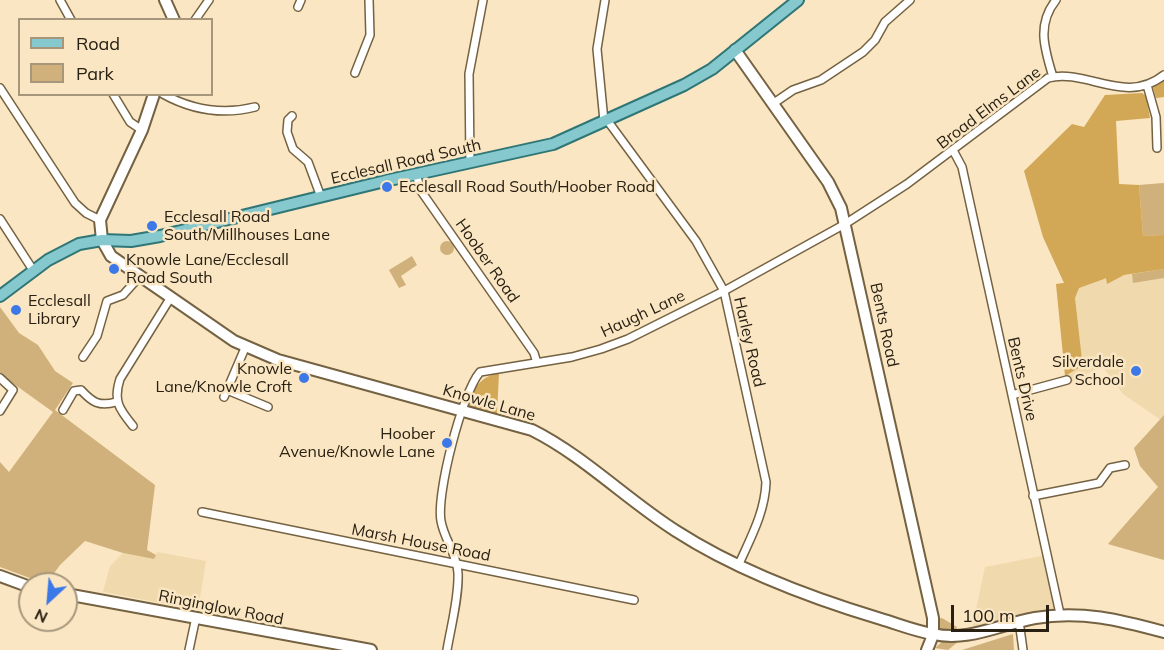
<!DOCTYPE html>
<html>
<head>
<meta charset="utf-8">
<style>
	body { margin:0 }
	#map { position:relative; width:1164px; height:650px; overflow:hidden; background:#fae6c2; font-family:Mulish,sans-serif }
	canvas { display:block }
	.legend { position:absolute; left:18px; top:18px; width:195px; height:78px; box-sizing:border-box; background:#fae6c2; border:2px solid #a6977c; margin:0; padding:8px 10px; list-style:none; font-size:18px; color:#282013 }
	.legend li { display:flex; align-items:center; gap:12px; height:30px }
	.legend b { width:30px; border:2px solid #a6977c }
	.north { position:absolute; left:18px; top:572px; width:60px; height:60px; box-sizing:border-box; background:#fae6c2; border:2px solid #a6977c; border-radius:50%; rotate:206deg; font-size:16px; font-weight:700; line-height:24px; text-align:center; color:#282013 }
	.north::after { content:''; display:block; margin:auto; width:21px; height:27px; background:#3c78e7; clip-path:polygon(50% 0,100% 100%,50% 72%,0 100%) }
	.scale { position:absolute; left:951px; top:605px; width:98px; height:27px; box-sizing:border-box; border:3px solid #282013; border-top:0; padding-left:8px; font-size:18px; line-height:21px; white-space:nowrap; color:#282013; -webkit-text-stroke:4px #fae6c2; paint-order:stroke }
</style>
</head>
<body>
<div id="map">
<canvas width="1164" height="650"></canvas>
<ul class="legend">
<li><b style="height:8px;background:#85c8cd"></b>Road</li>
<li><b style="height:16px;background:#d0b17b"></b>Park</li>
</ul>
<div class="north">N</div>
<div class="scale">100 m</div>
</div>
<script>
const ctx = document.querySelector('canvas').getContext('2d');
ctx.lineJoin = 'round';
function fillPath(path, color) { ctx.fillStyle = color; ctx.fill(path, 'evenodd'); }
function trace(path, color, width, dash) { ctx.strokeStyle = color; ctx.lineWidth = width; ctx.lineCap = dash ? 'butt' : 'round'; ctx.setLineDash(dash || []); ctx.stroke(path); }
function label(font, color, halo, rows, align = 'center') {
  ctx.font = font + ' Mulish,sans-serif'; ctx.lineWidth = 5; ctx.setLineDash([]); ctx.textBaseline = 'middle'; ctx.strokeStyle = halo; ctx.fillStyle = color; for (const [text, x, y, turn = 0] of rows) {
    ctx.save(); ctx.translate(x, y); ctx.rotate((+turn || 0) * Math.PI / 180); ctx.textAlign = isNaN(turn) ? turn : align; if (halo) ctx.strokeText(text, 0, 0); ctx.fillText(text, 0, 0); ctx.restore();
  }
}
fillPath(new Path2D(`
	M1164,183V560L1108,544L1158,487L1140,466L1134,448L1161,420L1123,394L1102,366L1068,384L1056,284L1146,272L1139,185Z
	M157,552L206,561L198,610L103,592L110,566L123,553L154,559Z
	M1046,555L1060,614L971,634L985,567Z`), '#f1d9ae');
fillPath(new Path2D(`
	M1164,183V235L1143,236L1139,185Z
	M440 248a7 7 0 1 1 14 0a7 7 0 1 1-14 0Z
	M412,256L417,265L401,276L406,285L399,288L389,270Z
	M1164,269V278L1133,283L1132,274Z
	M0,307L19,333L38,345L55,371L73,383L55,410L155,485L147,550L156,555L154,559L123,553L85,541L60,565L46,584L0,567V462L9,472L53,412L0,374Z
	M1164,415V560L1108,544L1158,487L1140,466L1134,448Z
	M942,618L957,627L954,634L938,629L935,620Z
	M1013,634L1014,650H962Z
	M959,641L948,650L935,648L942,642Z`), '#d0b17b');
fillPath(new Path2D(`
	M1164,78V97L1156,98L1153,87Z
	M1142,93L1146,96L1150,118L1116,121L1119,184L1139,185L1143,236L1164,235V269L1124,275L1107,284L1106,278L1104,279L1079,288L1075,298L1082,360H1087V363L1065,376L1056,284L1064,283L1043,237L1024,171L1072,124L1084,127L1105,95Z
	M499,373L497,414L469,406C470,390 483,375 499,373Z`), '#d2a756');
const street = new Path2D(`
	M60,0L71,20
	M298,7L301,0
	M195,20L209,0
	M355,73L370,35L369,0
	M1053,77C1045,50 1036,25 1056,0
	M1147,85L1156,117L1157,148
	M0,88L75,203L86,213L100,220
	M113,94L130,122L142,130
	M163,94C192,110 223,115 255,107
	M774,103L793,90L821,80L863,52L875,40L885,22L910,0
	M292,116L288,120L287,132L293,149L308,162L321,197
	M607,120L696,241L724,291L766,482C765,512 751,537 739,564
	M604,121L597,49L605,0
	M954,152L962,167L1060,614
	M470,163L469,74L483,0
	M416,174L421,191L534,353L537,363
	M0,219L33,270
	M83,357L97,336L107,301L123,295L141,275
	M0,378L13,390L0,411
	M227,390L268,407
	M1012,395L1067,380
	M224,397L245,348
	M63,410L74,391L81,390C92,402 99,407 116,402
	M133,426C119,409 113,401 120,379L171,297
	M1033,496L1099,483L1110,468L1125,465
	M202,512L634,600
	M1019,621L1023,650
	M189,650L196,617
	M447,650C451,626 459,597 458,573C457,554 444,539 441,521C436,494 462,393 480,372L572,357L601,349L628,339L724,291L845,224L907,184L1048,78C1087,68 1125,106 1164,75`);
const secondary = new Path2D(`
	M165,0L174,20
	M735,50L828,182L841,208L933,618V635L927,650
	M154,94L142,130L100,220L102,240L111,256L234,341L278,360L532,430C584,456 627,500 676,531C738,571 811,598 881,619C898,624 915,631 933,634C968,642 1001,624 1035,618C1081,610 1120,620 1164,632
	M0,576L30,587
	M66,594L371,650`);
const primary = new Path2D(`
	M0,296L48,260L79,244L102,240L131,241L160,236L385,181L553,144L684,85L712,69L798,0`);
trace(street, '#746242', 10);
trace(secondary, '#746242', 14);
trace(primary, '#307676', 14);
trace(street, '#fff', 7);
trace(secondary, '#fff', 10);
trace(primary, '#85c8cd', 10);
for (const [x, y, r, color] of [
	[387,187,6,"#3c78e7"],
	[152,226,6,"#3c78e7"],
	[114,269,6,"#3c78e7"],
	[16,310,6,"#3c78e7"],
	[1136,371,6,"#3c78e7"],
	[304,378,6,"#3c78e7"],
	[447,443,6,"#3c78e7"]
]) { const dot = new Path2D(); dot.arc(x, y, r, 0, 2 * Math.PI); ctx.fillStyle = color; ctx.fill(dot); trace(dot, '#fae6c2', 2); }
label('16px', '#282013', '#fae6c2', [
	["Broad Elms Lane",989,108,-37],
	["Ecclesall Road South",406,162,-13],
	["Hoober Road",487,261,55],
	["Haugh Lane",643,314,-25],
	["Bents Road",884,325,78],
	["Harley Road",749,342,77],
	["Bents Drive",1022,379,77],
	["Knowle Lane",489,403,16],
	["Marsh House Road",421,543,11],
	["Ringinglow Road",221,608,11]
]);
label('16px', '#282013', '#fae6c2', [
	["Ecclesall Road South/Hoober Road",399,187],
	["Ecclesall Road",164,217],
	["South/Millhouses Lane",164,235],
	["Knowle Lane/Ecclesall",126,260],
	["Road South",126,278],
	["Ecclesall",28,301],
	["Library",28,319],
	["Silverdale",1124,362,"right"],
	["School",1124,380,"right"],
	["Knowle",292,369,"right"],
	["Lane/Knowle Croft",292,387,"right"],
	["Hoober",435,434,"right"],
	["Avenue/Knowle Lane",435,452,"right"]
], 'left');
</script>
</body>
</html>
